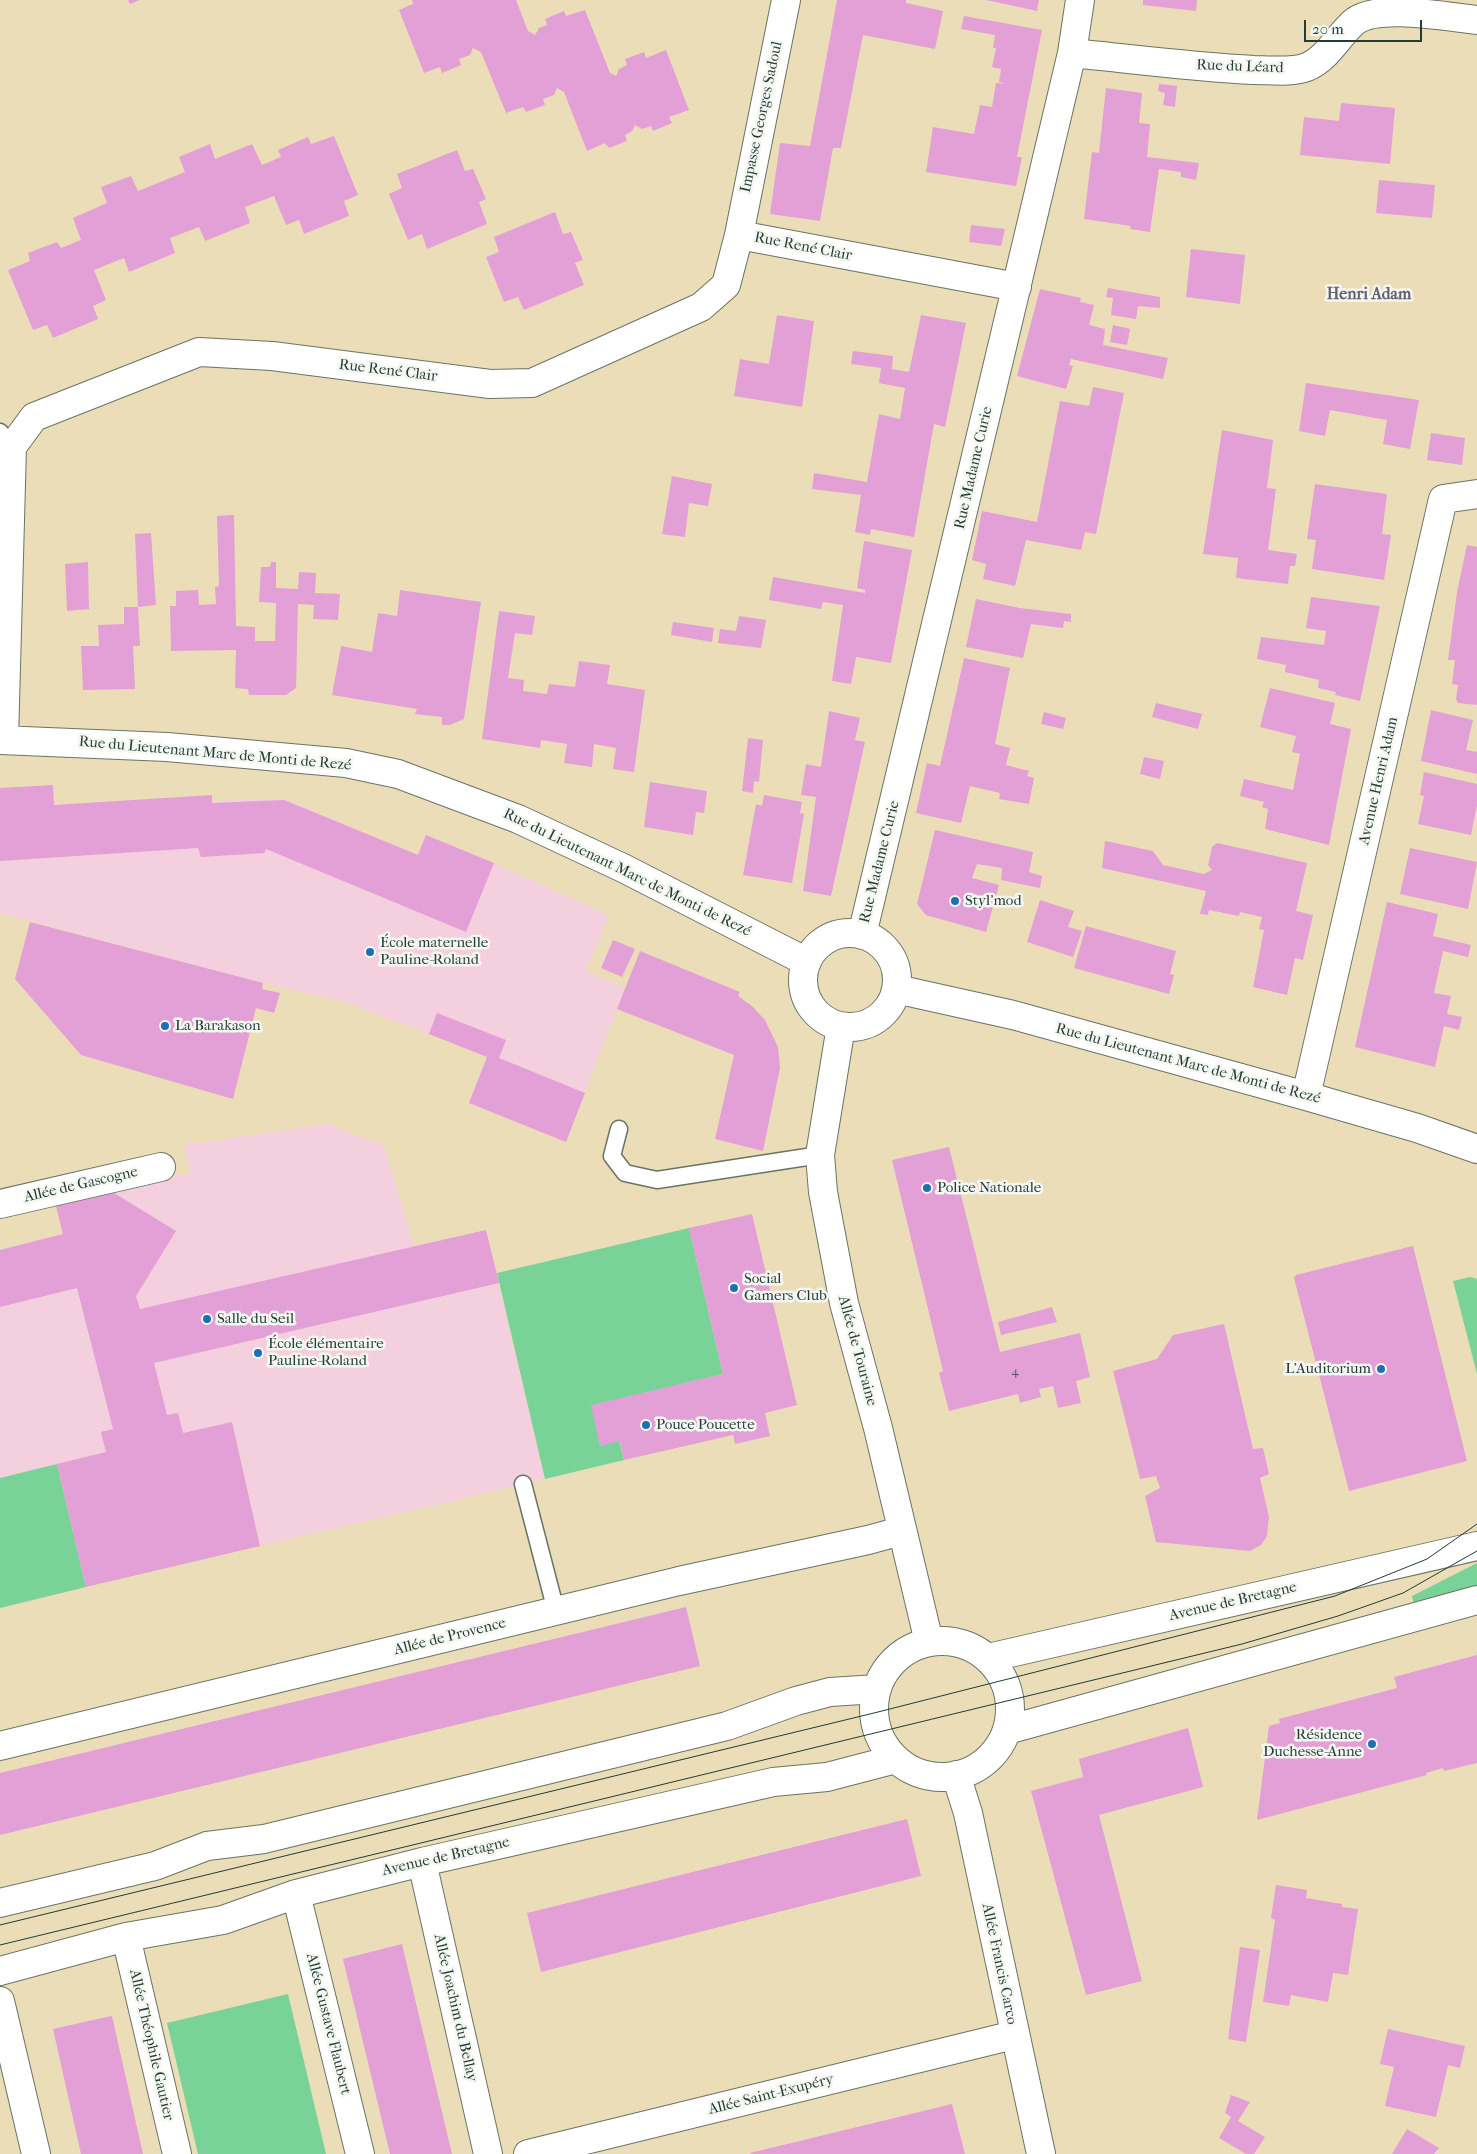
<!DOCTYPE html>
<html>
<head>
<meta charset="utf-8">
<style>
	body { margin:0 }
	#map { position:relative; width:1477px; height:2154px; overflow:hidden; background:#ecddb9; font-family:"IM FELL French Canon",serif }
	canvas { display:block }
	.scale { position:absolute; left:1304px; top:20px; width:118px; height:22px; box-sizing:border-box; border:2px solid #1f3d34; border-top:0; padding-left:6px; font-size:15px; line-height:18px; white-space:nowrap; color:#1f3d34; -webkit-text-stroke:4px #f6f6f2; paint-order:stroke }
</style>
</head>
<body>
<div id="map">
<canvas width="1477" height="2154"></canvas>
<div class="scale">20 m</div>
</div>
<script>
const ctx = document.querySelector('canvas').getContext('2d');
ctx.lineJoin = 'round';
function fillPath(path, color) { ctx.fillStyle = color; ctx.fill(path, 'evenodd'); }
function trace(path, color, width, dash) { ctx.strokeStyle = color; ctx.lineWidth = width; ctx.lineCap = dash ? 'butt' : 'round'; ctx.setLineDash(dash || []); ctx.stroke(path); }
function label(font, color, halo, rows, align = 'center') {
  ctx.font = font + ' "IM FELL French Canon",serif'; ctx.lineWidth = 5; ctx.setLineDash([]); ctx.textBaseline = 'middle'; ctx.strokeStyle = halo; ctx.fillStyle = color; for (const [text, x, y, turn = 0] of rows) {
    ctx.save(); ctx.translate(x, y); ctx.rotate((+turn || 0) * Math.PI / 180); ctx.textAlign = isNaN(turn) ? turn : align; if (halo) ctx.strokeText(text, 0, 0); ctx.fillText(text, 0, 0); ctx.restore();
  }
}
fillPath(new Path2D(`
	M53,785L55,805L280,799L290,801L417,855L426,835L480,857L609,915L586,971L625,988L566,1142L469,1103L487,1057L439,1038L342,1001L263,983L0,913V788Z
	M327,1124L384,1146L414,1246L486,1230L545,1479L260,1546L232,1422L0,1478V1250L63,1234L55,1202L190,1173L184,1145Z`), '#f4cfdd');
fillPath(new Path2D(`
	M689,1228L723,1374L610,1401L624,1460L545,1479L497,1273Z
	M1470,1277L1477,1279V1374L1453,1281Z
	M57,1464L86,1587L0,1608V1478Z
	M1477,1563V1592L1415,1610L1412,1596Z
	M288,1994L326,2154H198L167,2023Z`), '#79d399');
fillPath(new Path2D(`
	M128,0H140L130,4Z
	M412,0H516L528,31L535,35L539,28L547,25L545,19L564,11L566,16L585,10L610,73L616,76L619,69L627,65L625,59L644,52L646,58L666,50L689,110L669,117L672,123L653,131L651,126L642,129L635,125L632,131L625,135L627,141L609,148L605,143L587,151L564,92L557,88L554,95L543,99L545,105L526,112L523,107L506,113L481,52L473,48L470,55L459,59L461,65L442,73L440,67L424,73L399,10L413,4Z
	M837,0H906V3L943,11L935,49L863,35L841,148H833L820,221L770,214L780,143L810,146Z
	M986,0H1039L1037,11Z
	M1143,0H1197L1196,11L1143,5Z
	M964,16L1042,30L1017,157H1022L1016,186L926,172L933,127L974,134L980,105L992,107L996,83L1005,84L999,82L1001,69L992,67L996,48H993L995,35L961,29Z
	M1159,84L1177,86L1175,107L1163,105L1165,93L1158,91Z
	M1106,88L1142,93L1139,123L1150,124L1147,157L1199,163L1196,180L1181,177V172L1159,169L1150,232L1130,229L1131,226L1084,219L1092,152L1099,153Z
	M1341,103L1395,108L1390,164L1300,155L1304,117L1339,121Z
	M334,136L358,195L344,201L349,216L304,234L299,220L286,225L274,196L245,207L250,223L205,241L199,227L170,238L175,253L129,272L124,258L94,270L106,300L93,306L98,319L53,338L47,325L33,330L8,270L30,261L28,253L57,242L61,248L81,240L73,218L107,203L101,187L131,176L138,191L185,172L179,157L210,144L215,159L252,144L262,165L281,157L278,150L308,137L311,144Z
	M457,150L465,171L473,169L486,199L479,202L487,224L427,249L422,234L408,240L389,194L402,188L397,174Z
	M1379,180L1435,185L1432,218L1376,213Z
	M555,212L563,234L571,232L583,260L575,263L584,285L524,310L518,297L504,302L486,257L499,252L494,237Z
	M971,225L1005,229L1001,246L969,242Z
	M1191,249L1245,255L1240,304L1186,297Z
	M1108,288L1160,297V308L1138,306L1136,319L1111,315L1113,298L1106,297Z
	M1040,289L1081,298L1080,302L1094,305L1089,325L1105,329L1103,345L1168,358L1163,379L1071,359L1069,365L1073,366L1066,389L1017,376Z
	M777,315L814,321L802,407L734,396L740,359L769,364Z
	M921,315L966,323L945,427L934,424L914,537L871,529L870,535L855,532L861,495L812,489L814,473L867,482L879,414L900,419L905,388L879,383L881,368L851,364L853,351L893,356L892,369L909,372Z
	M1113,325L1130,329L1127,345L1110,342Z
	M1306,383L1419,400L1410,449L1383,444L1387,420L1330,410L1325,436L1299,431Z
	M1093,387L1124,393L1096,534L1085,532L1081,550L1026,540L1015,586L983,579L986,564L972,560L982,511L1037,522L1060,401L1089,406Z
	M1222,430L1273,440L1267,488L1276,489L1268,550L1297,554L1295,566H1290L1288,584L1236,578L1238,558L1203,554Z
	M1431,433L1465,438L1462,465L1427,460Z
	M672,476L712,484L708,506L689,503L685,537L662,534Z
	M1315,484L1387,494L1382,534L1391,535L1384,580L1312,569L1316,540L1307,539Z
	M234,515L236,626L255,627V641H275L276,603L259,602L261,567H270L271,562H276V588L298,589L299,572L316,573L315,593L340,594L338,620L313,619L314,605L298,604L296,688L286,695H249L248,689L235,688L236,650L171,651L170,606H176V591L198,590L199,605L216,604L215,587L219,586L217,516Z
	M151,533L156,605L138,607L135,534Z
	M864,541L912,550L891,663L856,657L851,684L832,681L843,605L823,602L821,609L769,600L773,577L865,593V590L857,588Z
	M1467,545L1477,547V705L1458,703L1456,699L1458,685L1452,684L1455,660H1448L1457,592Z
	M88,562L89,609L67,611L65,564Z
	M400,590L481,602L464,719L450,725H442V717L415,714L417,709L332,695L341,646L372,652L378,613L397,616Z
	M1311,597L1380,606L1360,701L1335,695L1336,692L1318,688L1319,680L1285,672L1286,665L1257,659L1261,637L1324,645L1326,631L1306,628Z
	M976,599L1020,608L1071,614V622L1064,621L1063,628L1031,624L1023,658L966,647Z
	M124,607H138L140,646H133L135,689L83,690L81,646H99L98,625L124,624Z
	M499,611L535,616L532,635L515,633L508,678L524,680L523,691L547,694L549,684L575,687L579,661L610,665L607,684L645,690L634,772L613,769L616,748L594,744L592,767L564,763L567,744L541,740L540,748L482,739Z
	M739,616L766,620L761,648L718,643L720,629L736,631Z
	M673,622L714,628L712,642L671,635Z
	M964,658L1010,668L995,744L1010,748L1006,765L1029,771L1027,776L1034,778L1029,804L999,799L1000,793L970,786L961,823L916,813L927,763L940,766Z
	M1270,688L1335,703L1330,724L1351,729L1329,845L1265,829L1268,809L1262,807L1264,802L1240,796L1244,779L1293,790L1300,754L1292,752L1296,736L1260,727Z
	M1156,703L1202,714L1198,729L1152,717Z
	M1431,710L1473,720L1466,750L1477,752V774L1421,761Z
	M829,711L860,718L855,740L865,742L831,896L803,891L816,797L801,795L806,764L821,767Z
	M1044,712L1066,718L1063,729L1041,724Z
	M748,738L763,740L759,782L754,781L753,793L742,791Z
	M1144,757L1164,761L1160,779L1140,774Z
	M1424,772L1477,784V805L1471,835L1418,824L1424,796L1420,795Z
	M650,782L707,791L704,813L696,812L693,835L644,827Z
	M53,785L54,805L212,795V803L284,800L418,855L426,835L494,863L466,932L266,849L264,853L201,857L198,848L0,861V788Z
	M764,795L802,802L800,813L804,814L792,883L743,875L756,804L762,806Z
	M935,830L1033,852L1029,872L1042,876L1040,888L1001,880L1002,868L977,864L972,878L999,885L986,932L926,915L917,904Z
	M1105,841L1153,851L1163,865L1204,874L1212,870L1208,865L1212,847L1217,843L1307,863L1296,911L1313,915L1303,960L1295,958L1287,995L1253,987L1264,930L1259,929L1262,917L1240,912L1239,916L1209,910L1208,915L1200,914L1206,891L1102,868Z
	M1410,848L1477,862L1468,909L1400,894Z
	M1040,900L1074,911L1068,927L1082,931L1073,957L1027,942Z
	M1387,902L1438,914L1433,936L1471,945L1468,957L1443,951L1434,993L1451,996L1447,1014L1462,1017L1459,1030L1444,1026L1435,1067L1355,1047Z
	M30,922L263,983L262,989L280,993L274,1013L256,1008L233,1099L81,1055L15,979Z
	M1086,926L1176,951L1170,974L1174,975L1169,994L1074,968Z
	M613,940L635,949L622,977L601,968Z
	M640,951L740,992L738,996L752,1006L765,1020L778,1047L780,1068L763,1151L715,1139L734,1055L617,1009Z
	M437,1013L506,1040L499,1058L585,1093L566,1142L469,1103L487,1057L429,1034Z
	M949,1147L1000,1352L1080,1333L1090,1377L1076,1381L1081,1403L1058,1408L1053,1386L1039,1389L1041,1397L1020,1403L1018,1394L949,1411L939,1373L943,1371L892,1160Z
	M109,1190L176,1231L136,1296L140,1309L486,1230L499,1283L154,1363L167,1415L178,1413L183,1433L232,1422L260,1546L86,1587L57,1464L106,1452L101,1432L113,1429L77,1288L0,1307V1250L63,1234L55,1202Z
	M752,1214L797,1405L765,1413L770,1436L735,1444L733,1435L624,1460L620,1441L600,1446L591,1405L723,1374L689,1228Z
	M1413,1246L1467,1461L1349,1491L1294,1278L1296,1275Z
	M1052,1307L1057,1322L1001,1335L998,1322Z
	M1224,1324L1253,1449L1263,1448L1269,1474L1260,1478L1269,1517L1267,1536L1261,1545L1250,1551L1156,1542L1145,1496L1160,1488L1156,1476L1140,1479L1113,1371L1157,1359L1173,1335Z
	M686,1607L700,1666L0,1835V1773Z
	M1477,1655V1763L1444,1771L1443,1768L1426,1773L1427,1775L1257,1820L1269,1726L1280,1723L1279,1719L1397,1688L1394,1677Z
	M1188,1728L1203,1787L1099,1815L1142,1981L1086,1995L1031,1791L1083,1777L1079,1759Z
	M907,1819L921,1876L541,1972L527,1913Z
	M1276,1885L1307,1890L1306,1898L1342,1904V1907L1358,1909L1348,1975L1333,1973L1328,2002L1291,1995L1289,2006L1263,2002L1275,1920L1271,1918Z
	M402,1944L452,2154H390L343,1959Z
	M1240,1947L1260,1950L1246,2042L1228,2039Z
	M111,2016H112L143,2154H81L53,2029Z
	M1388,2029L1465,2046L1460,2068L1448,2065L1436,2117L1385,2106L1394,2067L1380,2064Z
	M1231,2095L1250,2102L1238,2121L1265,2137L1254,2154H1246L1219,2138L1231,2117L1225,2113Z
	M952,2104L965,2154H750V2153Z
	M1407,2129L1439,2148L1434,2154H1392Z`), '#e3a0d6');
const service = new Path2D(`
	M0,432L12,447
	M619,1129L612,1156L625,1173L657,1180L820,1155
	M523,1484L556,1611`);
const minor = new Path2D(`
	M1072,53C1132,59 1193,67 1254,70C1271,70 1291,73 1307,67C1327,59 1338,36 1354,22C1377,3 1447,17 1477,20
	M739,235L786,0
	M0,740L167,747L346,763L398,774L518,819L623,868L807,962
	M4,740L12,447L34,417L199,352L272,356L490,384L532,383L701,307L726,285L739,235L1017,287
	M803 980a47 47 0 1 1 94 0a47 47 0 1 1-94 0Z
	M862,935L1072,53L1080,0
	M896,989L1013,1015L1306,1096L1417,1128L1477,1149
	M841,1026L820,1155L823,1192L844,1303L878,1428L929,1642
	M1306,1096L1443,499L1477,494
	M0,1204L161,1167
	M874 1709a68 68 0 1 1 136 0a68 68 0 1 1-136 0Z
	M988,1658L1477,1546
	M1007,1730L1477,1600
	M0,1746L679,1581L868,1540L901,1531
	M956,1775L968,1813L1041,2154
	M422,1862L488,2154
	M296,1894L360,2154
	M0,1903L155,1866L207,1846L264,1839L727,1726L796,1701L830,1692L877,1689
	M126,1937L177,2154
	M0,1971L126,1937L223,1920L296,1894L422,1862L773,1782L827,1777L896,1759
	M0,2001L36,2154
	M528,2154L1014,2035`);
trace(service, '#677563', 19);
trace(minor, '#677563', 30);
trace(service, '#fff', 16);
trace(minor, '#fff', 28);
trace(new Path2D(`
	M0,1925L874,1713L1335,1596L1427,1559L1477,1524
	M0,1945L1242,1644L1338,1616L1403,1593L1477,1551`), '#1f3d34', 1);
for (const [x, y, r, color] of [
	[955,901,5,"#1f6fb2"],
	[370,952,5,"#1f6fb2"],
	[165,1026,5,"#1f6fb2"],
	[927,1188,5,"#1f6fb2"],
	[734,1288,5,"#1f6fb2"],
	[207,1319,5,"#1f6fb2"],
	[258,1353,5,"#1f6fb2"],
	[1381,1369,5,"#1f6fb2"],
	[646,1425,5,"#1f6fb2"],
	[1372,1744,5,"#1f6fb2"]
]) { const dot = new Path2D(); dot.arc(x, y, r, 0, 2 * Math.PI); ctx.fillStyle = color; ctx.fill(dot); trace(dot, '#f6f6f2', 2); }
label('12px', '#50565c', null, [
	["4",1015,1372]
]);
label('15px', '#1f3d34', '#f6f6f2', [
	["Rue du Léard",1240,67,2],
	["Impasse Georges Sadoul",762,117,-78],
	["Rue René Clair",803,247,11],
	["Rue René Clair",388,371,7],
	["Rue Madame Curie",974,468,-77],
	["Rue du Lieutenant Marc de Monti de Rezé",215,754,5],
	["Avenue Henri Adam",1379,781,-77],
	["Rue Madame Curie",880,862,-76],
	["Rue du Lieutenant Marc de Monti de Rezé",627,873,26],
	["Rue du Lieutenant Marc de Monti de Rezé",1188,1064,15],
	["Allée de Gascogne",81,1185,-13],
	["Allée de Touraine",857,1351,75],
	["Avenue de Bretagne",1233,1602,-13],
	["Allée de Provence",450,1637,-14],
	["Avenue de Bretagne",446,1857,-13],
	["Allée Francis Carco",999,1964,78],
	["Allée Joachim du Bellay",455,2008,77],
	["Allée Gustave Flaubert",328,2024,76],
	["Allée Théophile Gautier",151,2045,77],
	["Allée Saint-Exupéry",771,2095,-14]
]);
label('15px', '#1f3d34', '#f6f6f2', [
	["Styl'mod",965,901],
	["École maternelle",380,943],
	["Pauline-Roland",380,960],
	["La Barakason",175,1026],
	["Police Nationale",937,1188],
	["Social",744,1279],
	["Gamers Club",744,1296],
	["Salle du Seil",217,1319],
	["École élémentaire",268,1344],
	["Pauline-Roland",268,1361],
	["L'Auditorium",1371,1369,"right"],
	["Pouce Poucette",656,1425],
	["Résidence",1362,1735,"right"],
	["Duchesse-Anne",1362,1752,"right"]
], 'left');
label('bold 16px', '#64606d', '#f6f6f2', [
	["Henri Adam",1369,295]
]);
</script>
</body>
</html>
